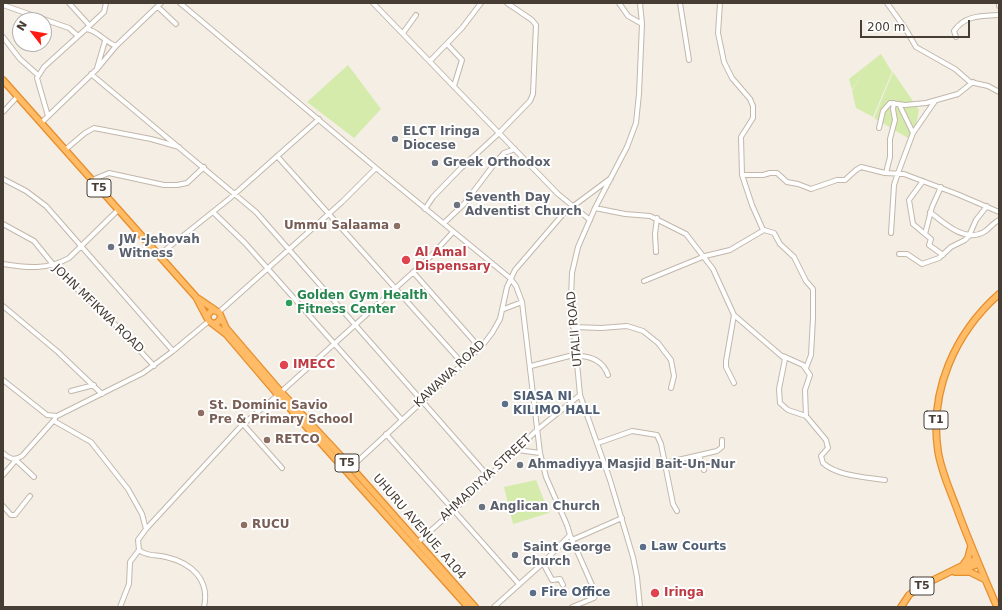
<!DOCTYPE html>
<html>
<head>
<meta charset="utf-8">
<style>
	body { margin:0 }
	#map { position:relative; width:1002px; height:610px; overflow:hidden; background:#f4eee5; font-family:"DejaVu Sans",sans-serif }
	canvas { display:block }
	.frame { position:absolute; inset:0; border:4px solid #463d34; pointer-events:none }
	.north { position:absolute; left:12px; top:12px; width:40px; height:40px; box-sizing:border-box; background:#fff; border:1px solid #b5b1ae; border-radius:50%; rotate:301deg; font-size:11px; font-weight:700; line-height:16px; text-align:center; color:#463d34 }
	.north::after { content:''; display:block; margin:auto; width:14px; height:18px; background:#ff1b11; clip-path:polygon(50% 0,100% 100%,50% 72%,0 100%) }
	.scale { position:absolute; left:860px; top:20px; width:110px; height:18px; box-sizing:border-box; border:2px solid #463d34; border-top:0; padding-left:5px; font-size:12px; line-height:14px; white-space:nowrap; color:#463d34; -webkit-text-stroke:3px #fff; paint-order:stroke }
</style>
</head>
<body>
<div id="map">
<canvas width="1002" height="610"></canvas>
<div class="frame"></div>
<div class="north">N</div>
<div class="scale">200 m</div>
</div>
<script>
const ctx = document.querySelector('canvas').getContext('2d');
ctx.lineJoin = 'round';
function fillPath(path, color) { ctx.fillStyle = color; ctx.fill(path, 'evenodd'); }
function trace(path, color, width, dash) { ctx.strokeStyle = color; ctx.lineWidth = width; ctx.lineCap = dash ? 'butt' : 'round'; ctx.setLineDash(dash || []); ctx.stroke(path); }
function label(font, color, halo, rows, align = 'center') {
  ctx.font = font + ' "DejaVu Sans",sans-serif'; ctx.lineWidth = 4; ctx.setLineDash([]); ctx.textBaseline = 'middle'; ctx.strokeStyle = halo; ctx.fillStyle = color; for (const [text, x, y, turn = 0] of rows) {
    ctx.save(); ctx.translate(x, y); ctx.rotate((+turn || 0) * Math.PI / 180); ctx.textAlign = isNaN(turn) ? turn : align; if (halo) ctx.strokeText(text, 0, 0); ctx.fillText(text, 0, 0); ctx.restore();
  }
}
fillPath(new Path2D(`
	M881,54L892,72L873,117L856,108L852,91L868,63L852,90L849,79Z
	M348,65L381,109L354,138L307,102Z
	M893,72L919,110L913,141L874,118Z
	M536,480L549,513L513,524L504,487Z`), '#d5ebab');
const minor = new Path2D(`
	M69,3L89,25
	M180,3L376,168L510,278L516,286L522,302L540,453L546,477L567,525L570,535L543,563L494,607
	M373,3L558,194L590,220
	M619,3L628,16L642,24
	M680,3L689,60
	M720,3L718,33L724,62L732,78L750,99L753,106V118L741,137L742,175L752,205L763,230
	M887,3L905,28L916,47L955,69L970,82L988,86L999,92
	M999,3V6
	M3,5L69,28L78,36
	M158,7L176,24
	M86,29L104,12L106,3
	M403,33L416,15
	M3,37L20,59L38,75
	M956,37L954,31C965,15 981,16 999,15
	M447,44L462,60L454,86
	M430,61L462,28L481,3
	M97,68L105,41
	M91,74L256,212L488,476
	M899,104L913,133
	M3,112L17,97
	M48,116L37,78L44,67L86,29C97,30 105,42 116,46
	M41,123L97,69L116,46L161,3
	M879,128L883,111L890,103L905,105L926,103L958,94L973,82
	M65,150L85,133L94,128L151,139L179,147
	M277,156L463,364
	M886,173L890,157V139L895,120L893,109L894,103
	M742,175H763L770,173H777L787,182L798,184L811,189L837,180H845L856,170L861,167L885,173L904,174L957,194L999,212
	M3,179L26,191L46,206L173,351
	M92,180L109,173L164,185H177L187,183L204,167
	M923,181L909,200L913,224L931,239L929,245L943,255
	M595,208L625,214L650,216L686,234L713,269L734,315L785,359L779,389L780,403L788,410L806,416
	M425,209L433,197L460,169L498,134L530,101L533,94L536,25L532,20L507,3
	M213,212L245,243L402,420
	M930,212C944,223 965,243 984,232C989,229 993,223 999,220
	M444,223L464,204L495,163L504,153L515,149
	M3,224L34,241L60,273L122,331L154,366
	M891,233L894,185L898,173L913,133L935,101
	M925,234L932,207L941,187
	M656,252L655,234L657,218
	M899,254H907L922,264L939,258L951,247L965,240L969,236L976,220L987,206
	M159,255L229,199L319,119
	M3,264C26,268 48,270 69,258L118,210
	M413,272L480,348
	M644,281L705,256L730,250L764,230L774,233L780,244L794,257L806,281L813,289V318L811,355L806,368
	M3,306L58,352L102,394
	M504,309L522,302
	M219,312L342,202L376,168
	M734,315L726,361V367L734,383
	M573,327L601,328L627,326L643,331L658,343L671,360L674,376L671,388
	M577,356C591,356 603,361 608,375
	M783,356L803,365L810,375L805,390L806,416L826,440L828,448L821,456L823,463C837,476 866,477 885,480
	M531,366L577,354
	M3,380L47,415L57,416L143,373L173,351L209,321
	M71,391L94,385
	M281,392L430,257L453,232
	M54,421L91,442L128,489L142,514L146,529
	M243,424L282,468
	M386,434L519,584
	M598,443L632,431L657,435L661,444L673,504L677,511
	M518,450L540,453
	M3,453C10,459 14,461 22,456L55,419
	M699,455L704,470
	M665,463L717,451L722,447V440
	M346,472L482,346L492,333L500,319L507,287L515,270L564,213L611,178
	M3,475L16,460L34,477
	M3,506L11,515H15L30,496
	M570,535L596,594L594,598L572,607
	M572,540L622,518
	M417,543L454,510L538,429L580,395
	M543,563L552,580L560,579L563,585
	M120,607L129,584L130,562L139,550
	M204,607C210,580 192,563 166,557C158,555 149,556 142,552L139,550L138,540L146,529L241,426L278,395
	M640,607L637,577L633,557L610,480L580,395L571,299L572,273L578,247L595,208L627,147L636,123L639,94L642,24L640,3`);
const highway = new Path2D(`
	M3,80L196,297L207,318
	M199,299L215,310
	M221,317L218,322L213,324L209,321L207,316L212,310L219,312L226,328L281,392L351,467L475,607
	M213,324L226,334L278,395L468,607
	M963,565L968,558L971,546
	M963,570L978,564
	M955,572H970L984,579
	M901,607L909,595L919,587L976,559
	M997,607C983,574 969,542 957,509C950,490 941,471 938,451C929,391 955,333 999,294`);
trace(minor, '#c3b7aa', 6);
trace(highway, '#e78e2c', 8);
trace(minor, '#fff', 4);
trace(highway, '#ffbb65', 5.5);
for (const [x, y, r, color] of [
	[395,139,4,"#6b7280"],
	[435,163,4,"#6b7280"],
	[457,205,4,"#6b7280"],
	[397,226,4,"#8d6e63"],
	[111,247,4,"#6b7280"],
	[406,260,5,"#e0444e"],
	[289,303,4,"#2e9e5b"],
	[284,365,5,"#e0444e"],
	[505,404,4,"#5c6f8a"],
	[201,413,4,"#8d6e63"],
	[267,440,4,"#8d6e63"],
	[520,465,4,"#6b7280"],
	[482,507,4,"#6b7280"],
	[244,525,4,"#8d6e63"],
	[643,547,4,"#5c6f8a"],
	[515,555,4,"#6b7280"],
	[533,593,4,"#5c6f8a"],
	[655,593,5,"#e0444e"]
]) { const dot = new Path2D(); dot.arc(x, y, r, 0, 2 * Math.PI); ctx.fillStyle = color; ctx.fill(dot); trace(dot, '#fff', 1.5); }
for (const [x, y, w] of [
	[99,188,24],
	[936,420,24],
	[347,463,24],
	[922,586,24]
]) { const box = new Path2D(); box.roundRect(x - w / 2, y - 9, w, 18, 3); ctx.fillStyle = '#fff'; ctx.fill(box); trace(box, '#463d34', 1); }
label('bold 11px', '#463d34', null, [
	["T5",99,188],
	["T1",936,420],
	["T5",347,463],
	["T5",922,586]
]);
label('bold 12px', '#5b616d', '#fff', [
	["ELCT Iringa",403,132],
	["Diocese",403,146],
	["Greek Orthodox",443,163],
	["Seventh Day",465,198],
	["Adventist Church",465,212],
	["JW -Jehovah",119,240],
	["Witness",119,254],
	["Ahmadiyya Masjid Bait-Un-Nur",528,465],
	["Anglican Church",490,507],
	["Saint George",523,548],
	["Church",523,562]
], 'left');
label('bold 12px', '#785e54', '#fff', [
	["Ummu Salaama",389,226,"right"],
	["St. Dominic Savio",209,406],
	["Pre & Primary School",209,420],
	["RETCO",275,440],
	["RUCU",252,525]
], 'left');
label('bold 12px', '#be3a42', '#fff', [
	["Al Amal",415,253],
	["Dispensary",415,267],
	["IMECC",293,365],
	["Iringa",664,593]
], 'left');
label('bold 12px', '#27864d', '#fff', [
	["Golden Gym Health",297,296],
	["Fitness Center",297,310]
], 'left');
label('12px', '#463d34', '#fff', [
	["JOHN MFIKWA ROAD",98,309,44],
	["UTALII ROAD",575,329,-95],
	["KAWAWA ROAD",450,374,-43],
	["AHMADIYYA STREET",486,478,-43],
	["UHURU AVENUE, A104",419,527,49]
]);
label('bold 12px', '#4e5e75', '#fff', [
	["SIASA NI",513,397],
	["KILIMO HALL",513,411],
	["Law Courts",651,547],
	["Fire Office",541,593]
], 'left');
</script>
</body>
</html>
